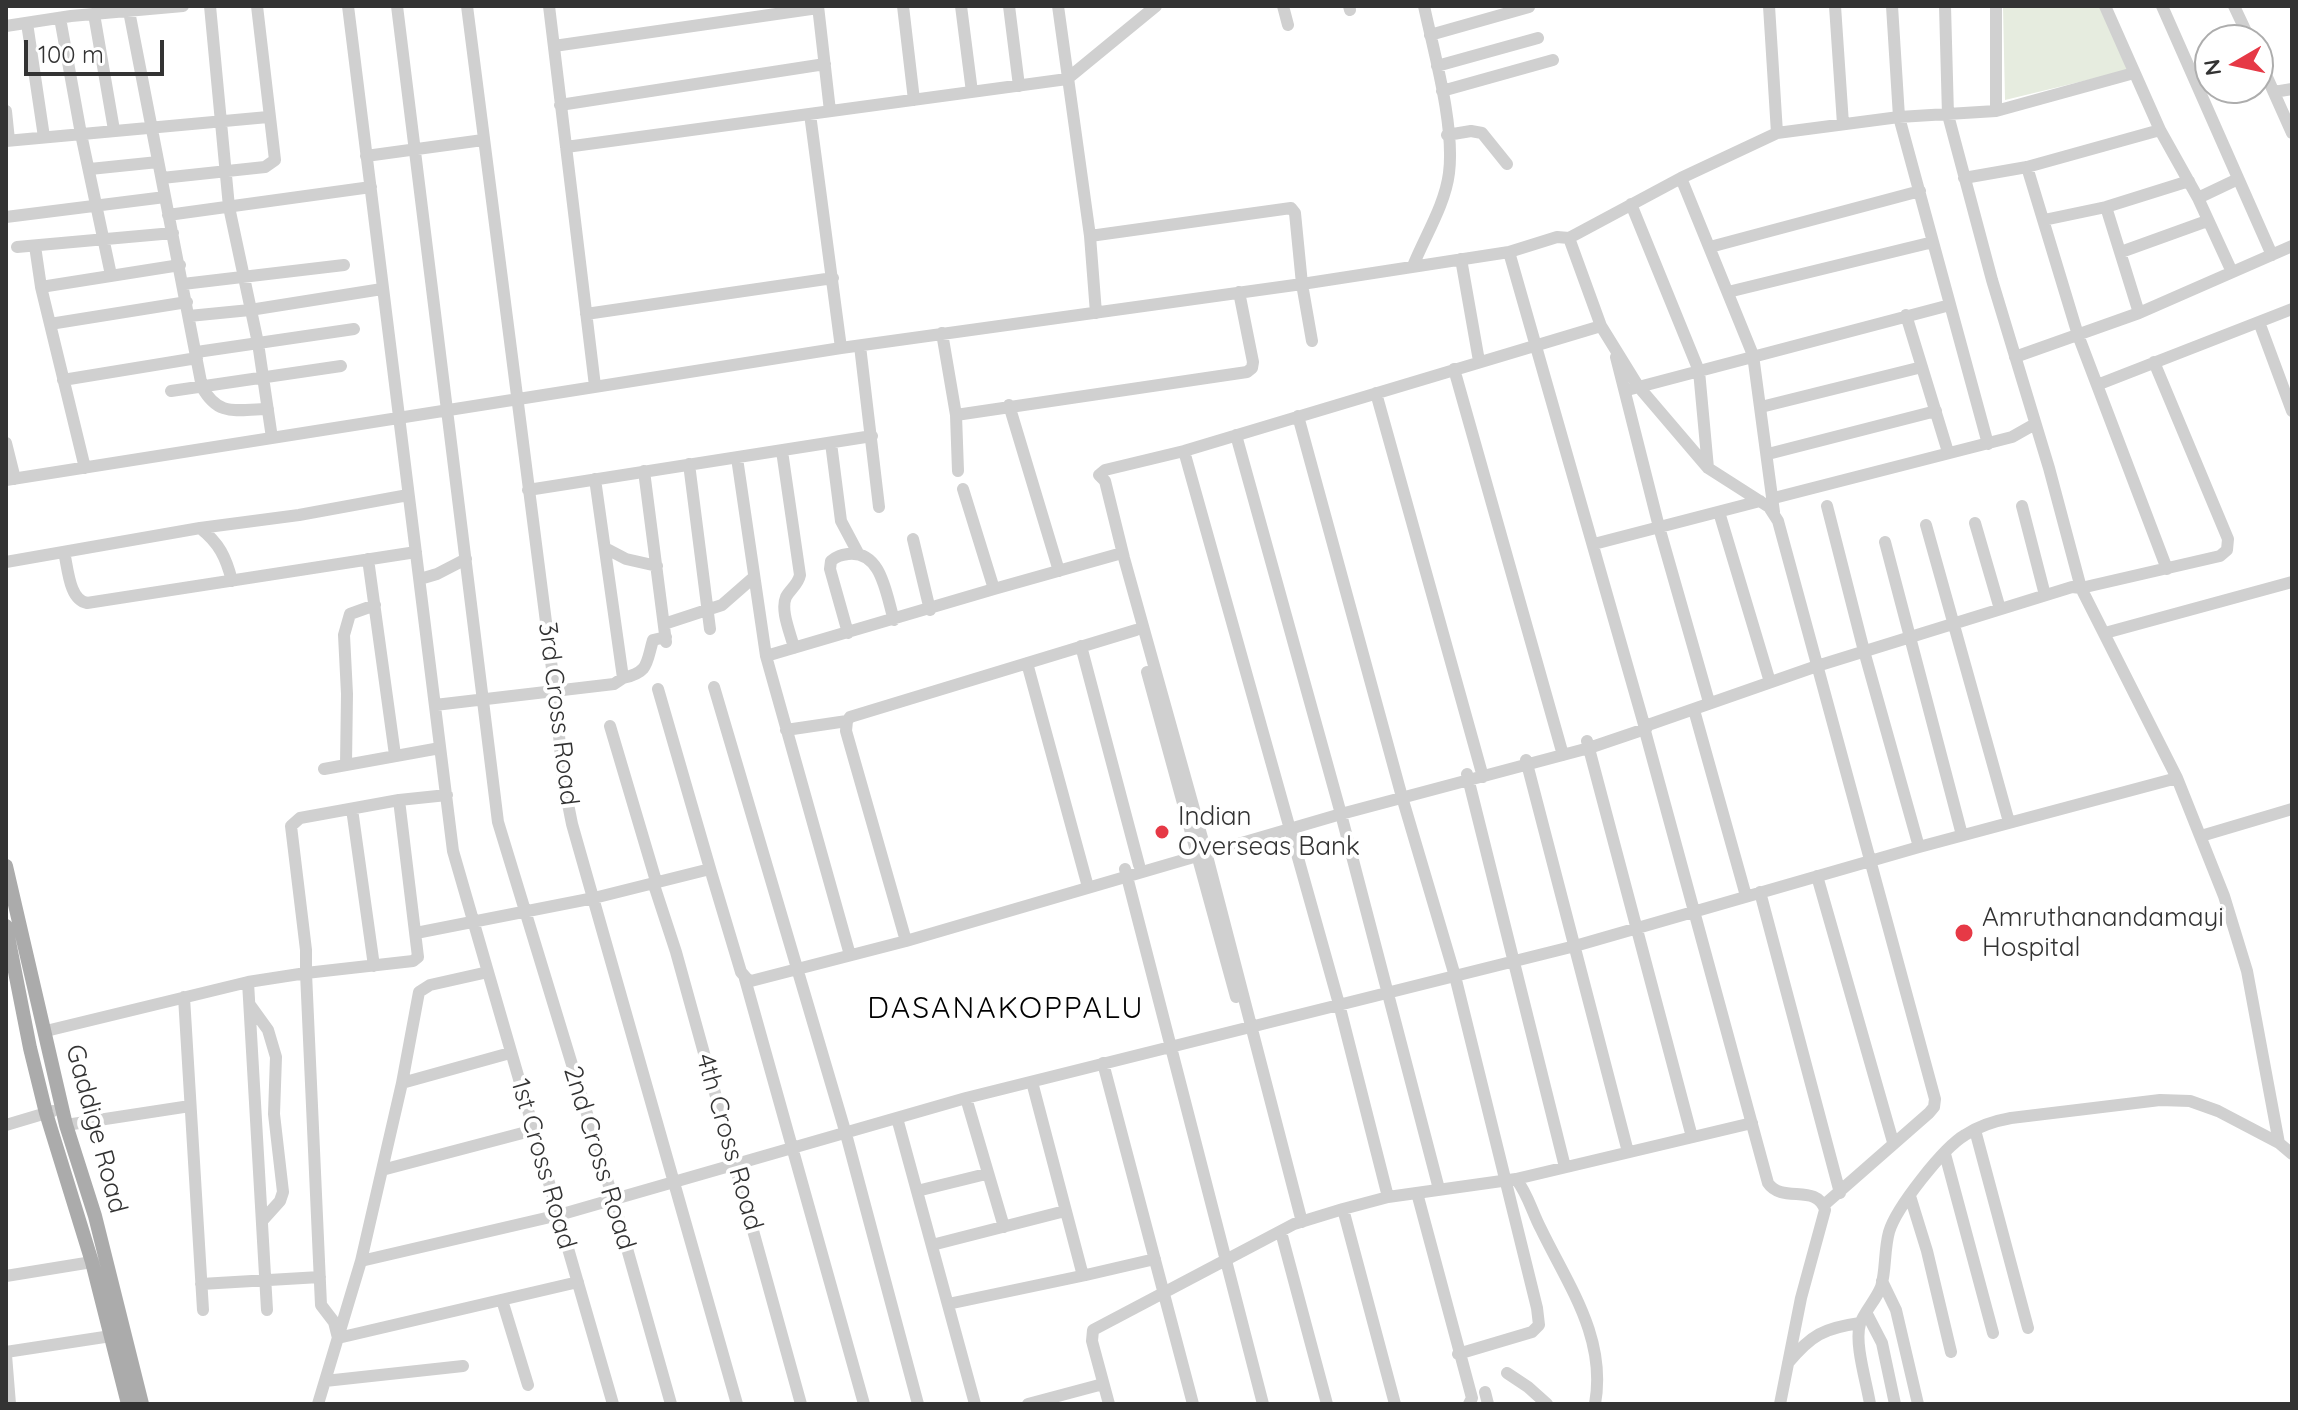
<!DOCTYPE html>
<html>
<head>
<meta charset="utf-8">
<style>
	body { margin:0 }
	#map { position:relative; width:2298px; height:1410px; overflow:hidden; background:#fff; font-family:Quicksand,sans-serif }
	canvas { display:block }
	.frame { position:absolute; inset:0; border:8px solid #333; pointer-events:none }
	.north { position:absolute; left:2194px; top:24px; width:80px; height:80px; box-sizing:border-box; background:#fff; border:2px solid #adadad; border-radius:50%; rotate:261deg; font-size:22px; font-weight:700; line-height:32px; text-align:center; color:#333 }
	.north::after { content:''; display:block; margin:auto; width:28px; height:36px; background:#e63946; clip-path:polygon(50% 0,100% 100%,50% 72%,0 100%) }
	.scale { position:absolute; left:24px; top:40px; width:140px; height:36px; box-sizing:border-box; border:4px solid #333; border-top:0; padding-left:10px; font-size:24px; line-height:28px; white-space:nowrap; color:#333; -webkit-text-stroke:6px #fff; paint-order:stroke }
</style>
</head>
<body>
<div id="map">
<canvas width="2298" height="1410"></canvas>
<div class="frame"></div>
<div class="north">N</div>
<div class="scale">100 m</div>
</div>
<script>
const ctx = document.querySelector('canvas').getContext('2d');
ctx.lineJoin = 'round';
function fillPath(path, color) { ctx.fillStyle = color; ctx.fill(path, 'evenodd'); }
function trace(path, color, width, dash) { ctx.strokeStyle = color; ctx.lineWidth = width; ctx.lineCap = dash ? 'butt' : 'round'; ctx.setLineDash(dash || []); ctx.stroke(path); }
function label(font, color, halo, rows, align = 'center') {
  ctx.font = font + ' Quicksand,sans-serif'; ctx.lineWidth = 8; ctx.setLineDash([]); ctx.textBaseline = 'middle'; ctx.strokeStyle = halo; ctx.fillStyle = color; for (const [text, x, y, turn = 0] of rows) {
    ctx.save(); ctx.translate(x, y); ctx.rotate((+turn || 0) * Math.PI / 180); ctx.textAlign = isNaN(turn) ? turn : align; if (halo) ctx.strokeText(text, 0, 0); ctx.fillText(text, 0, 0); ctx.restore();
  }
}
fillPath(new Path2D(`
	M2003,6H2100L2129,70L2005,100Z`), '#e6ecdf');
trace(new Path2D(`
	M210,6L229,207L258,343L272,438
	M348,6L453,851L613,1404
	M397,6L498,822L613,1199L671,1404
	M467,6L555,692L563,779L572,824L737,1404
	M549,6L595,386
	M818,6L830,111
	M903,6L914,100
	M961,6L972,92
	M1009,6L1019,86
	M1058,6L1090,236L1096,313
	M1283,6L1288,25
	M1349,6L1350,10
	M1769,6L1777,133
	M1835,6L1843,124
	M1892,6L1899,117L1988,444
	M1945,6L1948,115L1992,280L2049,468L2081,588L2220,556L2227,550L2228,539L2154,362
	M1996,6V111
	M2105,6L2160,130L2198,198L2232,272
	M2162,6L2272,255
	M2234,6L2250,40
	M129,11L202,387C219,418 237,409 268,409
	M94,14L114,130
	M60,18L81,134L111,275
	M27,23L44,137
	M6,26L71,16L183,6
	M1430,35L1529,7
	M554,46L818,8
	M2258,57L2292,133
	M1437,66L1538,38
	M1442,91L1553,60
	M2274,92L2292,89
	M560,105L825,64
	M6,111L9,140
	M810,114L841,348
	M1447,135L1471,131L1482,133L1507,164
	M6,141L268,117
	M566,147L1067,79L1156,6
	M366,156L483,140
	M2027,167L2078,335L2167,569
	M90,169L158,162
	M162,178L265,167L275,160L257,6
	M1681,178L1753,355L1774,512
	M1964,178L2027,167L2160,130
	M2198,198L2238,179
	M1631,204L1699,371L1708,468
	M2106,207L2139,313
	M168,215L371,187
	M6,217L165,197
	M2044,220L2106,207L2189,181
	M1090,236L1291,208L1295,213L1302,284L1312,341
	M1569,238L1681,178L1777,133L1899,117L1996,111L2134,73
	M35,246L41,287L85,468
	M17,247L173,233
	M1710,247L1920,191
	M1509,252L1645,728
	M2121,252L2207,221
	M1461,259L1479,361
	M1413,266C1425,236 1445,205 1449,173C1455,126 1434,53 1424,6
	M183,284L344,265
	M41,287L180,265
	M1728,292L1933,242
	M586,314L833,278
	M1906,315L1948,452
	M189,316L250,310L382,289
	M2259,322L2292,411
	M50,324L187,302
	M942,333L956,415L958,471
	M860,346L879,507
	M197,352L354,329
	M1616,357L1659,527L1709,702
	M2015,357L2139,313L2292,246
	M1454,369L1563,755
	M63,380L197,358
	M2097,385L2292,309
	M1631,389L1950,305
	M171,391L341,366
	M1376,393L1483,777
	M1009,405L1059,571
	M1761,407L1922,367
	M956,415L1247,372L1252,368L1253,362L1239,292
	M1298,416L1402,797L1455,976L1537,1308L1539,1325L1532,1332L1458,1354
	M1236,435L1341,814L1439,1189
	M6,443L15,479
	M831,443L841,521L858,553
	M782,451L800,575C798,585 790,589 786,597C780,611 791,634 794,648
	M1184,451L1339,1004L1388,1197
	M1768,454L1936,411
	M737,458L766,656L850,955
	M689,464L710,629
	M644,471L666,642
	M1099,475L1105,481L1124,558L1206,852L1302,1222
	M1099,475L1105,470L1184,451L1601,326
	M6,480L841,348L1302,284L1509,252L1557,237L1569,238L1601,326L1638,386L1708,468L1769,507L1778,521L1935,1099L1934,1107L1929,1113L1824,1205
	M963,489L994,589L1122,553
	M528,490L872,436
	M1774,498L2012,437L2035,424
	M1827,506L1864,651L1919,847
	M2022,506L2045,595
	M1719,512L1770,682
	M1975,523L2000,609
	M1926,525L2009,822
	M200,528C219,543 226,557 232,581
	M913,539L930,610
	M1885,542L1962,835
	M1594,544L1760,501
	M605,548L626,559L657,566
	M64,552C68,568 69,600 87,603L416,552
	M368,559L395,755
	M6,562L200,528L299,515L408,495
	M420,579L437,574L466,559
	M664,624L722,605L754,577
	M848,633L830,569L831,561C837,556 841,555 848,554C882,550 886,595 894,620
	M2105,633L2292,582
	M1081,646L1139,865
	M766,656L994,589
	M1027,663L1088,887
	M1147,672L1236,997
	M623,678C649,672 646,664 653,640L666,637
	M714,687L846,1134L918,1404
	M658,689L711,872
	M435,705L614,684L623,678L595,479
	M1694,710L1746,896
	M610,726L656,881
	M786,730L847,721
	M1587,741L1692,1137
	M1526,760L1628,1152
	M346,764L347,694L344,635L350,614L375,605
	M324,769L440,748
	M1467,774L1565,1167
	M399,800L300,818L291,826L306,950V973L413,961L418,957L399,800L447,795
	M352,809L374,966
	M2201,836L2292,809
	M1125,869L1263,1404
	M1817,876L1893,1142
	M653,882L676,952L801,1404
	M1760,892L1840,1193
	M416,933L594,898L706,870L711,872L741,972L747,979
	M906,941L846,731L847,721L850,717L1136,630
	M745,979L864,1404
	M747,979L751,981L906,941L1341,814L1589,748L1645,729
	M248,982L267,1310
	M184,997L203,1310
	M250,1005L268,1030L276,1057L274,1114L283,1192L280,1201L262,1221
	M46,1031L248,982L306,973L321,1305L334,1322L338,1338
	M1103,1063L1193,1404
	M1032,1082L1082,1272L1086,1275L1155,1259
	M402,1083L510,1053
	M966,1098L1004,1227
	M897,1118L975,1404
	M6,1125L53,1111
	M66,1125L190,1106
	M1975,1130L2028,1328
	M1945,1154L1993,1333
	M382,1170L534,1130
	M1516,1179C1528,1194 1532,1212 1541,1229C1568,1285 1607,1338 1595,1404
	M917,1191L986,1174
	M1417,1193L1472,1398L1469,1404
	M1910,1196L1927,1251L1951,1352
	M1343,1209L1395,1404
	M1281,1232L1327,1404
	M932,1245L1065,1211
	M361,1261L559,1215L966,1098L1575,946L1919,847L2177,778
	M6,1276L92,1262
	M1882,1281L1896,1310L1918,1404
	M201,1284L320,1277
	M502,1300L528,1385
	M948,1304L1086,1275
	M1867,1314L1882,1343L1895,1404
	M338,1338L578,1282
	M6,1352L111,1336
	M6,1355L10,1404
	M1788,1363C1811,1335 1824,1328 1860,1323
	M1507,1373L1528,1387L1547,1404
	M325,1381L463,1366
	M1485,1392L1488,1404
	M318,1404L361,1261L402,1083L419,992L430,985L488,972
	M1028,1404L1103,1384
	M1109,1404L1092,1341L1093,1330L1294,1224L1343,1209L1388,1197L1516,1179L1752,1123
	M1780,1404L1801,1298L1825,1210C1817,1183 1782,1204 1768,1183L1645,731L1648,725L1817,666L2072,587L2081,588L2177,778L2224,896L2247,971L2279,1143
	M1870,1404C1867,1384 1854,1343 1860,1324C1864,1312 1876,1300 1881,1287C1886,1271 1884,1250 1889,1232C1896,1208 1943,1148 1965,1135C1979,1126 1994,1121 2011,1118L2160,1100L2190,1101L2218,1111L2279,1143L2292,1154`), '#d0d0d0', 12);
trace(new Path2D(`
	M6,866L66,1125L95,1216L142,1404
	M6,926L30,1048L46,1113L92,1262L128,1404`), '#ababab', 14);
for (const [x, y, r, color] of [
	[1162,832,8,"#e63946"],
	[1964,933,10,"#e63946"]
]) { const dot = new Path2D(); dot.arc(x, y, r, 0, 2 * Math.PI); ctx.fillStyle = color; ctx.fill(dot); trace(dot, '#fff', 3); }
label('26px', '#333', '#fff', [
	["3rd Cross Road",558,714,83],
	["Gaddige Road",96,1129,75],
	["4th Cross Road",729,1142,74],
	["2nd Cross Road",599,1158,73],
	["1st Cross Road",543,1164,74]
]);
label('26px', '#333', '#fff', [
	["Indian",1178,817],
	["Overseas Bank",1178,847],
	["Amruthanandamayi",1982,918],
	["Hospital",1982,948]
], 'left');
ctx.letterSpacing = '2px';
label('30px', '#000', '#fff', [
	["DASANAKOPPALU",1006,1009]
]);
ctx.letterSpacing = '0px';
</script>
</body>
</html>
